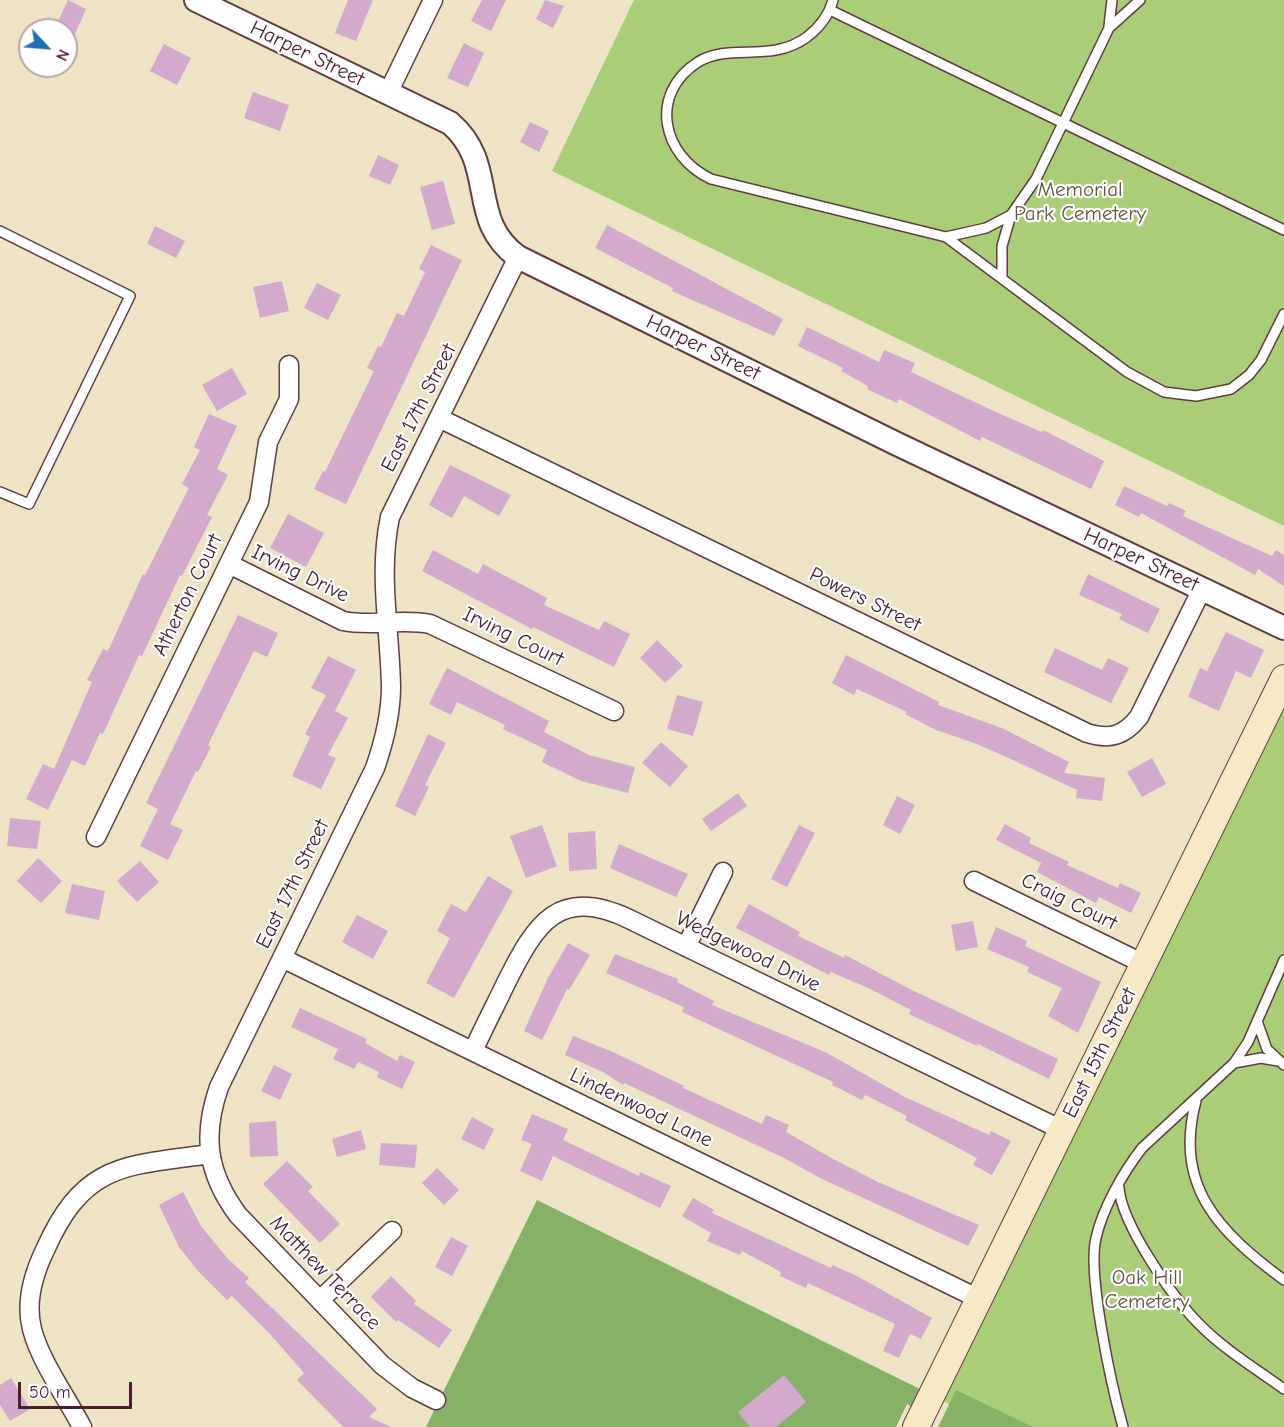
<!DOCTYPE html>
<html>
<head>
<meta charset="utf-8">
<style>
	body { margin:0 }
	#map { position:relative; width:1284px; height:1427px; overflow:hidden; background:#ece4c5; font-family:"Comic Neue",sans-serif }
	canvas { display:block }
	.north { position:absolute; left:18px; top:18px; width:60px; height:60px; box-sizing:border-box; background:#fff; border:2px solid #b7a5aa; border-radius:50%; rotate:116deg; font-size:16px; font-weight:700; line-height:24px; text-align:center; color:#4a1f2b }
	.north::after { content:''; display:block; margin:auto; width:21px; height:27px; background:#1f6fb2; clip-path:polygon(50% 0,100% 100%,50% 72%,0 100%) }
	.scale { position:absolute; left:18px; top:1382px; width:114px; height:27px; box-sizing:border-box; border:3px solid #4a1f2b; border-top:0; padding-left:8px; font-size:18px; line-height:21px; white-space:nowrap; color:#4a1f2b; -webkit-text-stroke:4px #fff; paint-order:stroke }
</style>
</head>
<body>
<div id="map">
<canvas width="1284" height="1427"></canvas>
<div class="north">N</div>
<div class="scale">50 m</div>
</div>
<script>
const ctx = document.querySelector('canvas').getContext('2d');
ctx.lineJoin = 'round';
function fillPath(path, color) { ctx.fillStyle = color; ctx.fill(path, 'evenodd'); }
function trace(path, color, width, dash) { ctx.strokeStyle = color; ctx.lineWidth = width; ctx.lineCap = dash ? 'butt' : 'round'; ctx.setLineDash(dash || []); ctx.stroke(path); }
function label(font, color, halo, rows, align = 'center') {
  ctx.font = font + ' "Comic Neue",sans-serif'; ctx.lineWidth = 4.5; ctx.setLineDash([]); ctx.textBaseline = 'middle'; ctx.strokeStyle = halo; ctx.fillStyle = color; for (const [text, x, y, turn = 0] of rows) {
    ctx.save(); ctx.translate(x, y); ctx.rotate((+turn || 0) * Math.PI / 180); ctx.textAlign = isNaN(turn) ? turn : align; if (halo) ctx.strokeText(text, 0, 0); ctx.fillText(text, 0, 0); ctx.restore();
  }
}
fillPath(new Path2D(`
	M634,0H1284V526L552,171Z
	M1284,700V1427H996L941,1400Z`), '#aace77');
fillPath(new Path2D(`
	M537,1200L922,1390L913,1408L907,1404L896,1427H426Z
	M956,1390L1033,1427H938Z`), '#87b168');
fillPath(new Path2D(`
	M68,0L86,9L66,54V30H54Z
	M348,0H373L356,41L335,33Z
	M482,0H506L491,31L471,21Z
	M545,0L564,6L553,28L536,19Z
	M464,43L484,53L468,87L447,78Z
	M164,44L191,58L177,85L150,71Z
	M253,92L289,105L280,131L244,118Z
	M530,122L549,131L539,152L520,142Z
	M378,155L399,165L390,185L369,176Z
	M443,181L455,224L432,230L420,187Z
	M607,225L783,319L774,336L672,291L673,288L595,248Z
	M155,226L185,241L176,258L147,244Z
	M431,245L462,260L346,504L314,489L323,471L325,472L374,371L367,368L378,346L381,347L397,313L404,316L425,272L419,269Z
	M282,281L289,311L260,318L253,287Z
	M317,283L341,295L328,320L304,308Z
	M807,327L879,362L884,350L915,363L911,372L1000,414L1042,432L1043,430L1104,461L1091,489L982,437L980,441L899,399L897,403L867,389L868,386L841,371L843,368L798,346Z
	M232,368L247,394L217,411L202,385Z
	M209,414L237,426L217,469L228,475L207,515L212,517L182,576L180,575L142,656L139,655L103,734L100,733L85,766L72,760L48,810L26,799L43,764L54,769L92,682L87,680L103,649L108,651L143,574L145,575L189,488L182,484L200,450L194,447Z
	M450,465L511,495L499,516L464,496L452,518L429,505Z
	M1124,486L1167,506L1169,503L1186,511L1183,516L1272,556L1276,550L1284,555V586L1258,569L1255,575L1141,513L1139,517L1115,505Z
	M288,514L324,533L306,567L270,548Z
	M433,550L478,574L483,564L547,598L544,605L599,630L604,621L630,634L614,667L533,627L532,629L422,571Z
	M1088,574L1160,609L1148,633L1119,619L1122,614L1079,595Z
	M238,615L278,633L267,657L254,651L208,745L211,747L198,772L196,771L170,824L183,830L168,860L140,846L158,809L146,803Z
	M1226,632L1264,650L1251,678L1236,671L1219,711L1188,697L1200,668L1207,671Z
	M657,640L683,666L665,683L640,658Z
	M1055,648L1102,670L1108,658L1129,668L1111,703L1044,672Z
	M846,655L939,702L938,705L1002,728L1069,762L1064,773L1105,778L1102,801L1076,798L1077,790L1015,761L977,744L936,730L905,714L907,712L857,689L854,695L832,683Z
	M328,656L356,670L335,711L348,718L328,755L336,758L321,789L292,776L310,737L305,734L326,695L311,688Z
	M447,668L549,721L544,732L589,755L635,767L628,793L581,781L542,762L547,750L503,729L505,725L457,702L451,715L429,704Z
	M677,695L703,702L693,736L667,729Z
	M428,734L446,743L425,785L429,787L415,816L395,806Z
	M661,742L688,766L670,787L642,763Z
	M1152,758L1166,784L1142,797L1127,772Z
	M738,793L747,806L711,831L702,819Z
	M897,796L915,805L900,834L883,825Z
	M10,818L41,821L37,849L7,846Z
	M1005,824L1031,838L1029,843L1069,862L1067,865L1118,888L1120,883L1141,893L1131,913L1099,897L1096,903L1037,872L1041,863L996,840Z
	M542,825L557,866L526,878L510,836Z
	M799,825L815,833L787,887L771,879Z
	M595,831L597,869L569,871L568,833Z
	M619,844L688,874L676,897L610,868Z
	M38,858L62,881L41,903L17,881Z
	M140,861L159,882L137,902L117,881Z
	M488,876L513,891L454,998L426,983L450,938L437,931L451,904L466,912Z
	M72,884L105,891L99,920L65,913Z
	M749,904L800,932L798,936L844,958L845,955L912,990L1058,1059L1049,1079L978,1044L977,1046L909,1014L911,1010L868,988L831,972L829,975L736,928Z
	M357,915L388,931L373,959L342,942Z
	M973,921L978,947L956,951L951,925Z
	M996,927L1027,941L1025,946L1101,982L1078,1033L1048,1016L1062,988L1027,972L1029,967L987,949Z
	M568,943L590,955L569,990L567,989L542,1040L524,1031L548,978Z
	M615,954L678,979L677,982L714,1001L712,1005L825,1052L905,1097L989,1135L991,1131L1011,1141L992,1175L973,1165L977,1158L905,1120L907,1116L865,1095L862,1100L832,1085L833,1082L682,1012L684,1007L606,973Z
	M300,1008L367,1039L365,1043L397,1061L400,1055L415,1062L402,1089L377,1077L379,1072L358,1062L354,1069L333,1059L338,1049L291,1027Z
	M573,1036L613,1052L684,1086L683,1088L762,1124L766,1115L789,1125L786,1132L833,1159L878,1182L979,1225L968,1246L822,1179L784,1158L624,1083L623,1085L603,1072L565,1055Z
	M274,1065L292,1074L280,1100L261,1091Z
	M532,1114L568,1129L563,1140L639,1176L640,1172L671,1186L660,1208L553,1156L542,1181L520,1171L532,1144L521,1140Z
	M472,1117L494,1129L484,1150L461,1139Z
	M276,1121L278,1156L250,1157L249,1123Z
	M361,1130L366,1149L337,1157L332,1139Z
	M381,1143L417,1145L415,1168L379,1165Z
	M287,1161L313,1187L308,1191L340,1224L320,1243L263,1184Z
	M437,1168L459,1190L444,1205L422,1183Z
	M183,1192L201,1226L228,1259L249,1278L245,1282L377,1409L369,1417L391,1427H343L297,1380L304,1373L270,1334L232,1296L227,1300L198,1271L179,1247L159,1205Z
	M693,1198L714,1210L712,1213L831,1268L832,1265L855,1275L932,1318L921,1339L910,1334L899,1358L883,1351L895,1324L808,1283L806,1288L780,1276L781,1272L742,1251L740,1255L707,1241L711,1233L682,1216Z
	M451,1237L468,1246L452,1276L435,1267Z
	M391,1276L416,1301L414,1304L452,1330L439,1348L398,1320L396,1322L371,1297Z
	M784,1375L806,1402L776,1427H750L738,1412Z
	M11,1378L30,1409L10,1421L0,1405V1385Z`), '#d2aacc');
const service = new Path2D(`
	M833,0C829,15 820,27 807,37C770,64 731,42 698,62C648,94 662,156 711,179L946,237L1127,372L1164,392L1196,396L1231,389L1249,375L1261,360L1284,314
	M830,10L1284,230
	M1109,26L1112,0
	M0,231L130,296L29,504L0,492
	M946,237L986,228L1011,215
	M1002,278V246L1011,215L1036,179L1109,28L1140,0
	M1257,1021L1267,1049L1284,1065
	M1234,1063L1261,1058L1278,1061
	M1196,1101C1173,1186 1219,1232 1284,1280
	M1119,1188C1122,1225 1173,1298 1200,1325C1225,1350 1256,1369 1284,1389
	M1123,1427C1112,1388 1087,1275 1096,1238C1103,1207 1123,1173 1142,1148L1234,1063L1248,1042L1284,960`);
const minor = new Path2D(`
	M388,93L433,0
	M441,419L1087,733C1110,740 1124,736 1139,717L1202,589
	M229,564L343,621C372,627 402,618 430,624L614,711
	M96,837L259,502L268,442L289,399V365
	M974,881L1144,964
	M686,947L723,872
	M282,958L979,1299
	M473,1051C484,1027 496,1004 507,981C536,923 559,886 629,919L1062,1130
	M320,1300L392,1231
	M436,1400L412,1388L382,1365L238,1215C207,1173 202,1136 219,1087L375,768C384,742 391,715 391,687C390,630 378,573 390,517L518,257
	M82,1427C67,1398 40,1361 32,1329C25,1302 33,1275 45,1250C84,1162 125,1166 210,1154`);
const tertiary = new Path2D(`
	M196,0L450,123C499,165 466,220 518,257L895,443L1284,628`);
const secondary = new Path2D(`
	M916,1427L1284,678`);
trace(service, '#623d42', 12);
trace(minor, '#623d42', 21);
trace(tertiary, '#623d42', 26);
trace(secondary, '#623d42', 28);
trace(service, '#fff', 9);
trace(minor, '#fff', 18);
trace(tertiary, '#fff', 22);
trace(secondary, '#f8e8c3', 26);
label('21px', '#4a1f2b', '#fff', [
	["Harper Street",307,54,26],
	["Harper Street",703,348,26],
	["East 17th Street",419,408,-63],
	["Harper Street",1141,560,25],
	["Irving Drive",300,574,26],
	["Atherton Court",188,595,-64],
	["Powers Street",865,600,26],
	["Irving Court",513,637,26],
	["East 17th Street",293,884,-64],
	["Craig Court",1069,902,26],
	["Wedgewood Drive",748,952,26],
	["East 15th Street",1100,1053,-64],
	["Lindenwood Lane",641,1108,26],
	["Matthew Terrace",325,1273,46]
]);
label('21px', '#675442', '#fff', [
	["Memorial",1080,190],
	["Park Cemetery",1080,214],
	["Oak Hill",1147,1278],
	["Cemetery",1147,1302]
]);
</script>
</body>
</html>
